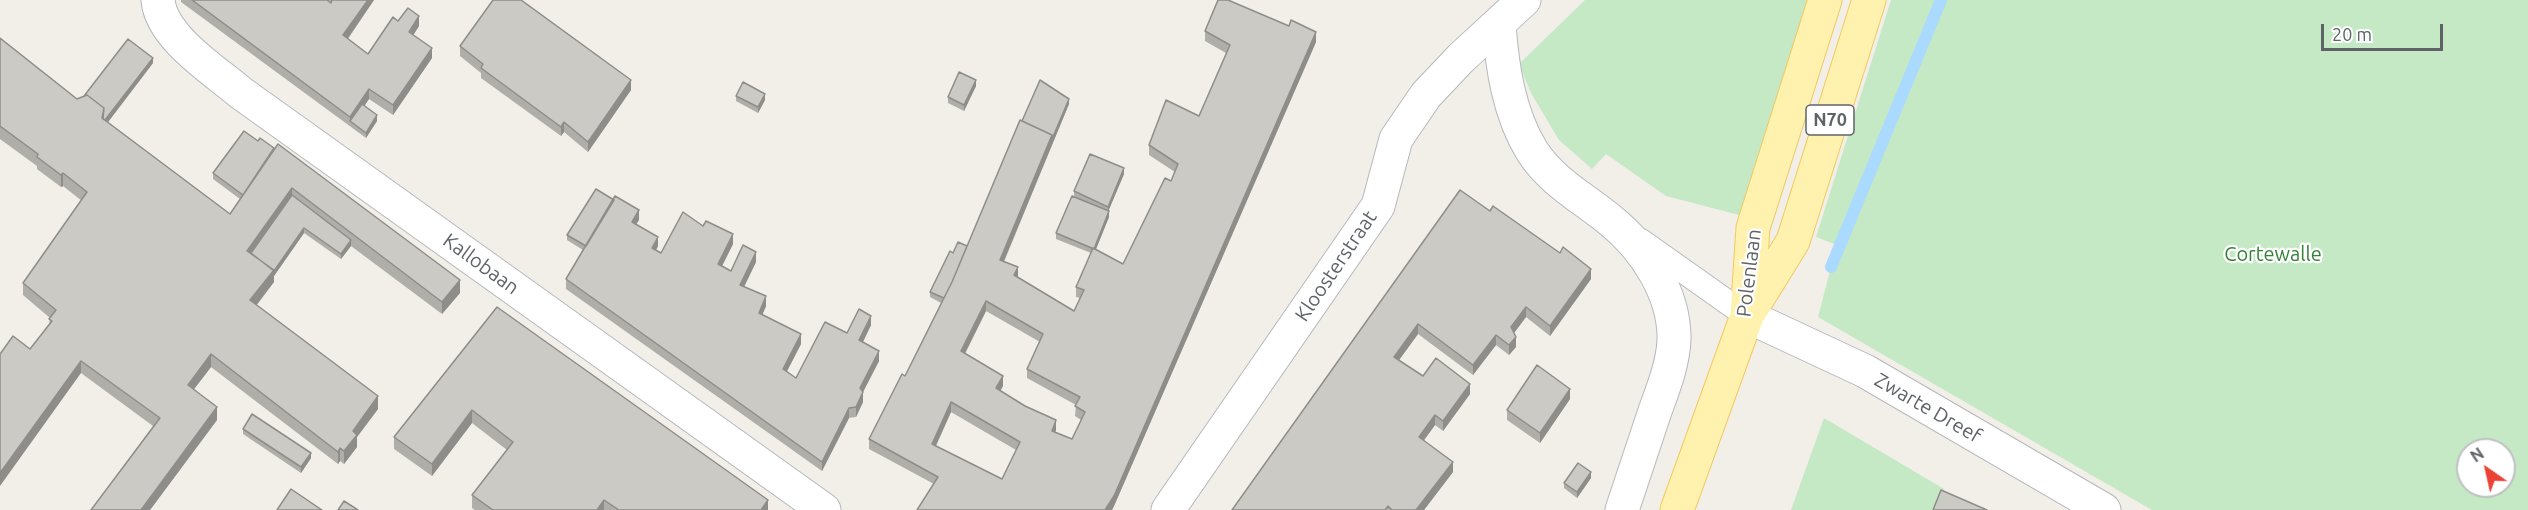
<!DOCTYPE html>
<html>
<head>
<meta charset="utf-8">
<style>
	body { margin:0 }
	#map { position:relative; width:2528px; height:510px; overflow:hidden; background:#f1efe8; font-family:Ubuntu,sans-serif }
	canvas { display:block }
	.north { position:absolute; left:2456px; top:438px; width:60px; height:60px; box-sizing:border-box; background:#fff; border:2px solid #bfc1c3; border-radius:50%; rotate:326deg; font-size:16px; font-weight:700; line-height:24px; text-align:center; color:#5f6368 }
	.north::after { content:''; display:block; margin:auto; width:21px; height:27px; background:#ea4335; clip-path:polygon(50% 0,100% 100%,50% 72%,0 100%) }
	.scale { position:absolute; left:2321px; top:24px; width:122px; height:27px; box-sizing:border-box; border:3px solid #5f6368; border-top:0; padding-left:8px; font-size:18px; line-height:21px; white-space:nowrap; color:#5f6368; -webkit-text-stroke:4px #fff; paint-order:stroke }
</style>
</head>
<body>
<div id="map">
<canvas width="2528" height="510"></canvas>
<div class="north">N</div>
<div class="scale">20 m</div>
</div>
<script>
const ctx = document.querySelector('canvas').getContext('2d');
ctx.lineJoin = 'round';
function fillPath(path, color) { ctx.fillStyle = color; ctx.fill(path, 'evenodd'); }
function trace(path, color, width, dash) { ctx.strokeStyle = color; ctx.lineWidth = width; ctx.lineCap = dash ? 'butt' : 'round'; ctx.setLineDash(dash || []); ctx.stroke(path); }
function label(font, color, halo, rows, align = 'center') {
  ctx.font = font + ' Ubuntu,sans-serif'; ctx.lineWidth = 4.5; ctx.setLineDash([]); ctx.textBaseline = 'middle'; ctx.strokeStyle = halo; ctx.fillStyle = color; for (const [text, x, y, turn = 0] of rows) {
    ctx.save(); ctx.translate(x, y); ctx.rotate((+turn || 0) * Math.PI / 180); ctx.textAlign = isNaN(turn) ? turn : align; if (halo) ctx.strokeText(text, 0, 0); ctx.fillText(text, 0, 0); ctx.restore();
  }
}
fillPath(new Path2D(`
	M1585,0H1814L1743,216L1666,196L1606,154L1592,169L1559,140L1531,93L1519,64Z
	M1891,0H2528V510H2152L1818,317L1831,267L1840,246L1816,237ZM2468,450H2504V486H2468Z
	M1824,418L1944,489L1939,510H1791Z`), '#c5e8c5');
trace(new Path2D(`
	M1831,267L1941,0`), '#aadaff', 12);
const service = new Path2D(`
	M1641,241L1747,316`);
const minor = new Path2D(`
	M158,0C161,37 214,70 241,93L824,510
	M1499,24C1502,67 1509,114 1532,151C1551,181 1583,198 1610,220C1645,248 1675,294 1674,340C1673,364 1663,389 1655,411C1644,444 1633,477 1622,510
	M1747,316L1865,371L2104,510
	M1168,510L1378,206L1396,139L1426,95L1461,58L1524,0`);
const primary = new Path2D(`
	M1748,314L1793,241L1869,0
	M1677,510L1747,316L1753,228L1825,0`);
trace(service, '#b5b8bc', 26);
trace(minor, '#b5b8bc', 35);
trace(primary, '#f2c960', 35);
trace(service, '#fff', 24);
trace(minor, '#fff', 33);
trace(primary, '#fff2af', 33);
fillPath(new Path2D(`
	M181,0H374L348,39L368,54L398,21L419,26L413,35L432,58L393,115L369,99L364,106L377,121L366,138L181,2Z
	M1205,31L1316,42L1114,506L1112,510H917L934,484L869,449V439L905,376L941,303L930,297V292L967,246L1022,121L1069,104L1052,145L1004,262L1018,277L1074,311L1080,298L1076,297V287L1091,253L1056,239V233L1081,200L1074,196V191L1124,174L1108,211L1109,217L1096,249L1123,264L1171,181L1175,172L1149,155V145L1199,116L1226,53L1205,41ZM986,311L1040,342L1027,369V378L1076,405L1075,416L1081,420L1072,439L1055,432L1056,430L1000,391L1003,386L965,354ZM951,412L1016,450L1002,479L936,446Z
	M0,38L77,99L84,96L153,63L108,122L230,214L240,199L213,179V173L244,131L460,293L442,314L351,246L341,259L304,233L274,276V282L257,305L378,409L357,437V447L344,464L340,461L338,464L211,367L194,389L217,420L150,510H91L153,426L81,373L30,349L49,324L50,318L23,295V283L82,201L63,186L61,187L37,169V166L0,139Z
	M460,46L631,90L588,152L564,132L561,136L481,78V73L460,56Z
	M976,86L964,111L948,103V97Z
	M736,96L765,100L758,113L736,101Z
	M1490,211L1591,279L1550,336L1526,317L1514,333L1516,347L1509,355L1496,345L1473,375L1418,334L1399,360L1423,376L1470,394L1443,431L1435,425L1424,440L1453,472L1424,510H1232Z
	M639,220L636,224L658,246L656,250L661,253L703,226L733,244L722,266L731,271L756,262L744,287L766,306L762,315L801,344L787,371L796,378L847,333L871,325L863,342L879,361L863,392V402L856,417L849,418L822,471L566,289V279L583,250L567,240V235Z
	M497,307L768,510H475L472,508V495L507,450L472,423L432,476L394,449V437Z
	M1570,399L1540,443L1507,420V410Z
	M243,429L311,458L301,473L243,434Z
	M1591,478L1577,498L1564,488V483Z`), '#afaea9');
fillPath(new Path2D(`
	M368,0H374L343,45V35Z
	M419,16V26L409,42V32Z
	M1316,32V42L1114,506L1112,510H1105Z
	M432,48V58L393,115V105Z
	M153,58V63L102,130V118L104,108Z
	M631,80V90L588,152V142Z
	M976,80V86L964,111V105Z
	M369,89V99L353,123L350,121V117Z
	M765,94V100L758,113V107Z
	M1069,99V104L1052,145L1000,270V260L1052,135Z
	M377,115V121L366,138V133Z
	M564,122V132L561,136V127Z
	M1124,168V174L1108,212V207Z
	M63,173V186L61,187V175Z
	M292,188V201L250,260L247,251Z
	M639,210V220L632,231V222Z
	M1109,211V217L1094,254V249Z
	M304,228V233L274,276V282L250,313V300Z
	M733,234V244L718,274V264Z
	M658,237V246L652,258V248Z
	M351,240V246L341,259V254Z
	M756,252V262L740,295V285Z
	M1018,267V277L1014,275Z
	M1591,269V279L1550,336V326Z
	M460,280V293L442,314V302Z
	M766,296V306L759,323V313Z
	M986,301V311L961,361V351Z
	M1526,307V317L1511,337V327Z
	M871,316V325L859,350V340Z
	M1418,324V334L1394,367V357Z
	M801,334V344L783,379V369Z
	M1496,335V345L1473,375V365Z
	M1516,337V347L1509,355V345Z
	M879,351V361L863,392V402L856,417V407L860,388Z
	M211,354V367L188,397V385Z
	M81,361V373L0,486V473Z
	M1003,376V386L996,398V388Z
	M1470,384V394L1443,431V421Z
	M1570,389V399L1540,443V433Z
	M378,396V409L357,437V447L344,464V451L353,431Z
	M951,402V412L932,454V444Z
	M217,407V420L150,510H141Z
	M849,408V418L822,471V462Z
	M472,410V423L432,476V464Z
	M1435,415V425L1419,447V437Z
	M1056,420V430L1052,441V431Z
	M340,448V461L338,464V452Z
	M311,453V458L301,473V467Z
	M1453,462V472L1424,510H1416Z
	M1591,472V478L1577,498V492Z
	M604,500V510H597Z
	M768,500V510H761Z`), '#8f8d8a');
const building = new Path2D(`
	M192,0H327L331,3L332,0H368L343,35L368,54L393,17L398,21L408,8L419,16L409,32L432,48L393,105L369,89L350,117Z
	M493,0H521L631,80L588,142L564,122L561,127L481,68L483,64L460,46Z
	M1218,0H1228L1289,26L1291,20L1316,32L1114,496L1105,510H917L938,477L869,439L902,374L905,376L952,282L1020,120L1052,135L1000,260L1018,267L1014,275L1074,311L1084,290L1076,287L1093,248L1123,264L1165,178L1171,181L1178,164L1149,145L1166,100L1199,116L1230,45L1205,31ZM986,301L1043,334L1027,369L1080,397L1075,406L1085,412L1072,439L1052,431L1056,420L1025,406L996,388L1003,376L961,351ZM951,402L1020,442L1002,479L932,444Z
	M0,38L77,99L87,95L104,108L102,118L230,214L278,144L460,280L442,302L292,188L247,251L274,270L250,300L378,396L353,431L357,435L344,451L340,448L338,452L211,354L188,385L217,407L141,510H91L160,418L81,361L0,473V354L13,336L30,349L52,321L49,319L56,310L23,283L87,192L63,173L61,175L37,157L38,154L0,126Z
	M128,39L153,58L105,120L103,119L104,108L87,95L84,96Z
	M959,72L976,80L964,105L948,97Z
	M1040,80L1069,99L1052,139V135L1022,121Z
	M743,82L765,94L758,107L736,96Z
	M362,104L377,115L366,133L350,121Z
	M244,131L258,141L260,138L274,148L243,195L213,173Z
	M1090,154L1124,168L1108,207L1074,191Z
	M596,189L614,200L586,246L567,235Z
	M1460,190L1490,211L1493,206L1560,253L1563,247L1591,269L1550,326L1526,307L1511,327L1516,337L1509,345L1496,335L1473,365L1418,324L1394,357L1423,376L1436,358L1470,384L1443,421L1435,415L1419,437L1453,462L1416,510H1392L1388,506L1385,510H1232Z
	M292,195L351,240L341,254L304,228L274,271L251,253Z
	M615,196L639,210L632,222L658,237L652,248L661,253L683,212L703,226L706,221L733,234L718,264L731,271L743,245L756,252L740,285L766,296L759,313L801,334L783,369L796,378L825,322L847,333L859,309L871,316L859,340L879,351L860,388L863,392L856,407L849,408L822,462L566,279Z
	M1072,196L1109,211L1094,249L1056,233Z
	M958,242L967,246L952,282L944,298L930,292L950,251L953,253Z
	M497,307L768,500L761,510H619L604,500L597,510H493L472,495L513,442L472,410L432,464L394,437Z
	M1537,365L1570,389L1540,433L1507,410Z
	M252,414L311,453L301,467L243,429Z
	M1578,463L1591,472L1577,492L1564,483Z
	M291,489L322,510H277Z
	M1941,490L1987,510H1933Z
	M344,501L358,510H338Z`);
fillPath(building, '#cccac5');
trace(building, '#8f8d8a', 1.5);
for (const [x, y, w] of [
	[1830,120,48]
]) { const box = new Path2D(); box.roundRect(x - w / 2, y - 15, w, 30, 4.5); ctx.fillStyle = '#fff'; ctx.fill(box); trace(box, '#5f6368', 1.5); }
label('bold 18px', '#5f6368', null, [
	["N70",1830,120]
]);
label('20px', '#348238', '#fff', [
	["Cortewalle",2273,254]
]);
label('20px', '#5f6368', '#fff', [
	["Kallobaan",481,264,36],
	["Kloosterstraat",1336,266,-56],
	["Polenlaan",1749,273,-83],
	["Zwarte Dreef",1928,408,30]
]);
</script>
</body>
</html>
